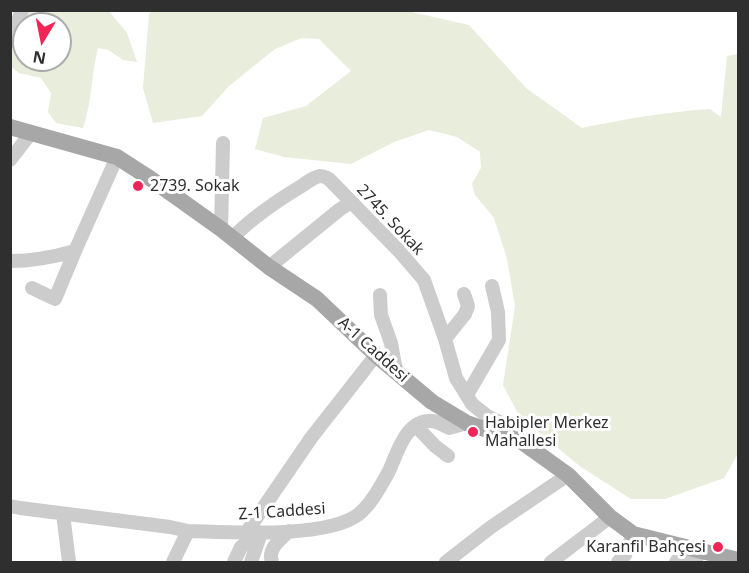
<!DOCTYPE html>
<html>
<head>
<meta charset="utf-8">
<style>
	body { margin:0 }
	#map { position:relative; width:749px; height:573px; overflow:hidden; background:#fff; font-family:"Noto Sans",sans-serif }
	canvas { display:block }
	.frame { position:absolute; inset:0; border:12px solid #2f2f2f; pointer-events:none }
	.north { position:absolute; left:12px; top:12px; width:60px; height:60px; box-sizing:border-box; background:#fff; border:2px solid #acacac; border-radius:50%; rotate:190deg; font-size:16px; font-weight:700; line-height:24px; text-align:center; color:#2f2f2f }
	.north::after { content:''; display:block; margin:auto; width:21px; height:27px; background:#f22557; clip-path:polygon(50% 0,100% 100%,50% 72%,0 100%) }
</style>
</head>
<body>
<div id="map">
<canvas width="749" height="573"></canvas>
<div class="frame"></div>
<div class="north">N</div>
</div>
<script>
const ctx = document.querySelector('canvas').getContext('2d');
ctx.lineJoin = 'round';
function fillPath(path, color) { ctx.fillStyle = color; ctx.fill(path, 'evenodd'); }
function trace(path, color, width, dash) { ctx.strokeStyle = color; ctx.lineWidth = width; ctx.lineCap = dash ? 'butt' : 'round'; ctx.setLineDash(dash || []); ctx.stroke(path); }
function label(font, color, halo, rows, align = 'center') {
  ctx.font = font + ' "Noto Sans",sans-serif'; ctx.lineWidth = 6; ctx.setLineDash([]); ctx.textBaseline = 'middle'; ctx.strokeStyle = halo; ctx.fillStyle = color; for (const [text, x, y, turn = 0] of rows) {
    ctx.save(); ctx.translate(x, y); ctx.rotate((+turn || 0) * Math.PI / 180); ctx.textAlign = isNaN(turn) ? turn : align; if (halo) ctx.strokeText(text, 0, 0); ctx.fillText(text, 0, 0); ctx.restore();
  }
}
fillPath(new Path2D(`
	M27,11H109L127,33L137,62L123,60L108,50L98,48C91,75 92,102 83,128L56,123L48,112L51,93L41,78L19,73L11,67L10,46ZM24,24H60V60H24Z
	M407,11L469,25L526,88L582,128C624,119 667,112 710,109L721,117L727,56L738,54V454L724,478L665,499H631L581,467L520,417L503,385L515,306L507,259L494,218L475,195L472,184L481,168L480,152L457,137L429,130L394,142L351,164L284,157L255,149L263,118L306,106L351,71L319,39L302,38L275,49L229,86L202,116L153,123L143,88L149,15L151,11Z`), '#e8eddc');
trace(new Path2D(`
	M10,41L22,10
	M10,160L31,133
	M221,229L223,143
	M232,238C252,218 275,202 300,187C305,184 313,177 320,176C324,176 325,177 329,179L399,251L424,280L445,339L456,378L472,404L487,416L510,427L522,442
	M10,261C33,261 54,257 75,251L117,157
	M269,267L339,210L351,202
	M32,288L55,299L75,251
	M380,295L381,315L391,343L396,371
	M445,339L465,314L468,306L464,294
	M467,395L499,340L498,312L492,286
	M416,426L435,446L448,456
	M10,506L20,508L170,527L188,531
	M63,514L69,562
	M246,533L311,438L376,355
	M173,562L188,531C229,532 327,539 359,514C372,503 380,487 388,473C397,455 404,423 428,421C436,420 442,424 449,428L467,423
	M234,562L241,547L261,533
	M251,562L261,533
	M272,562C267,549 280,540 289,531
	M446,562L491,527L568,475
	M551,562L610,517
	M618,562L625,555L633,534
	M676,562L687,548
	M693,562L701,552`), '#ccc', 14);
trace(new Path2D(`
	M10,127L117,157L151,179L221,229L269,267L317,299L376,355L432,402L467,423L522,442L568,475L610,517L633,534L738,560`), '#a7a7a7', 16);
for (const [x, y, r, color] of [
	[138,186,6,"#f22557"],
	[473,432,6,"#f22557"],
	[718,547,6,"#f22557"]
]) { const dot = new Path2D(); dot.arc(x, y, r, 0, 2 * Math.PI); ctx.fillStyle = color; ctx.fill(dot); trace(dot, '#fff', 2); }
label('16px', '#2f2f2f', '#fff', [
	["2739. Sokak",150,186],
	["Habipler Merkez",485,423],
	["Mahallesi",485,441],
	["Karanfil Bahçesi",706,547,"right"]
], 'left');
label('16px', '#2f2f2f', '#fff', [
	["2745. Sokak",390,220,47],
	["A-1 Caddesi",373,350,42],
	["Z-1 Caddesi",282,512,-4]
]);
</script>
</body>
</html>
